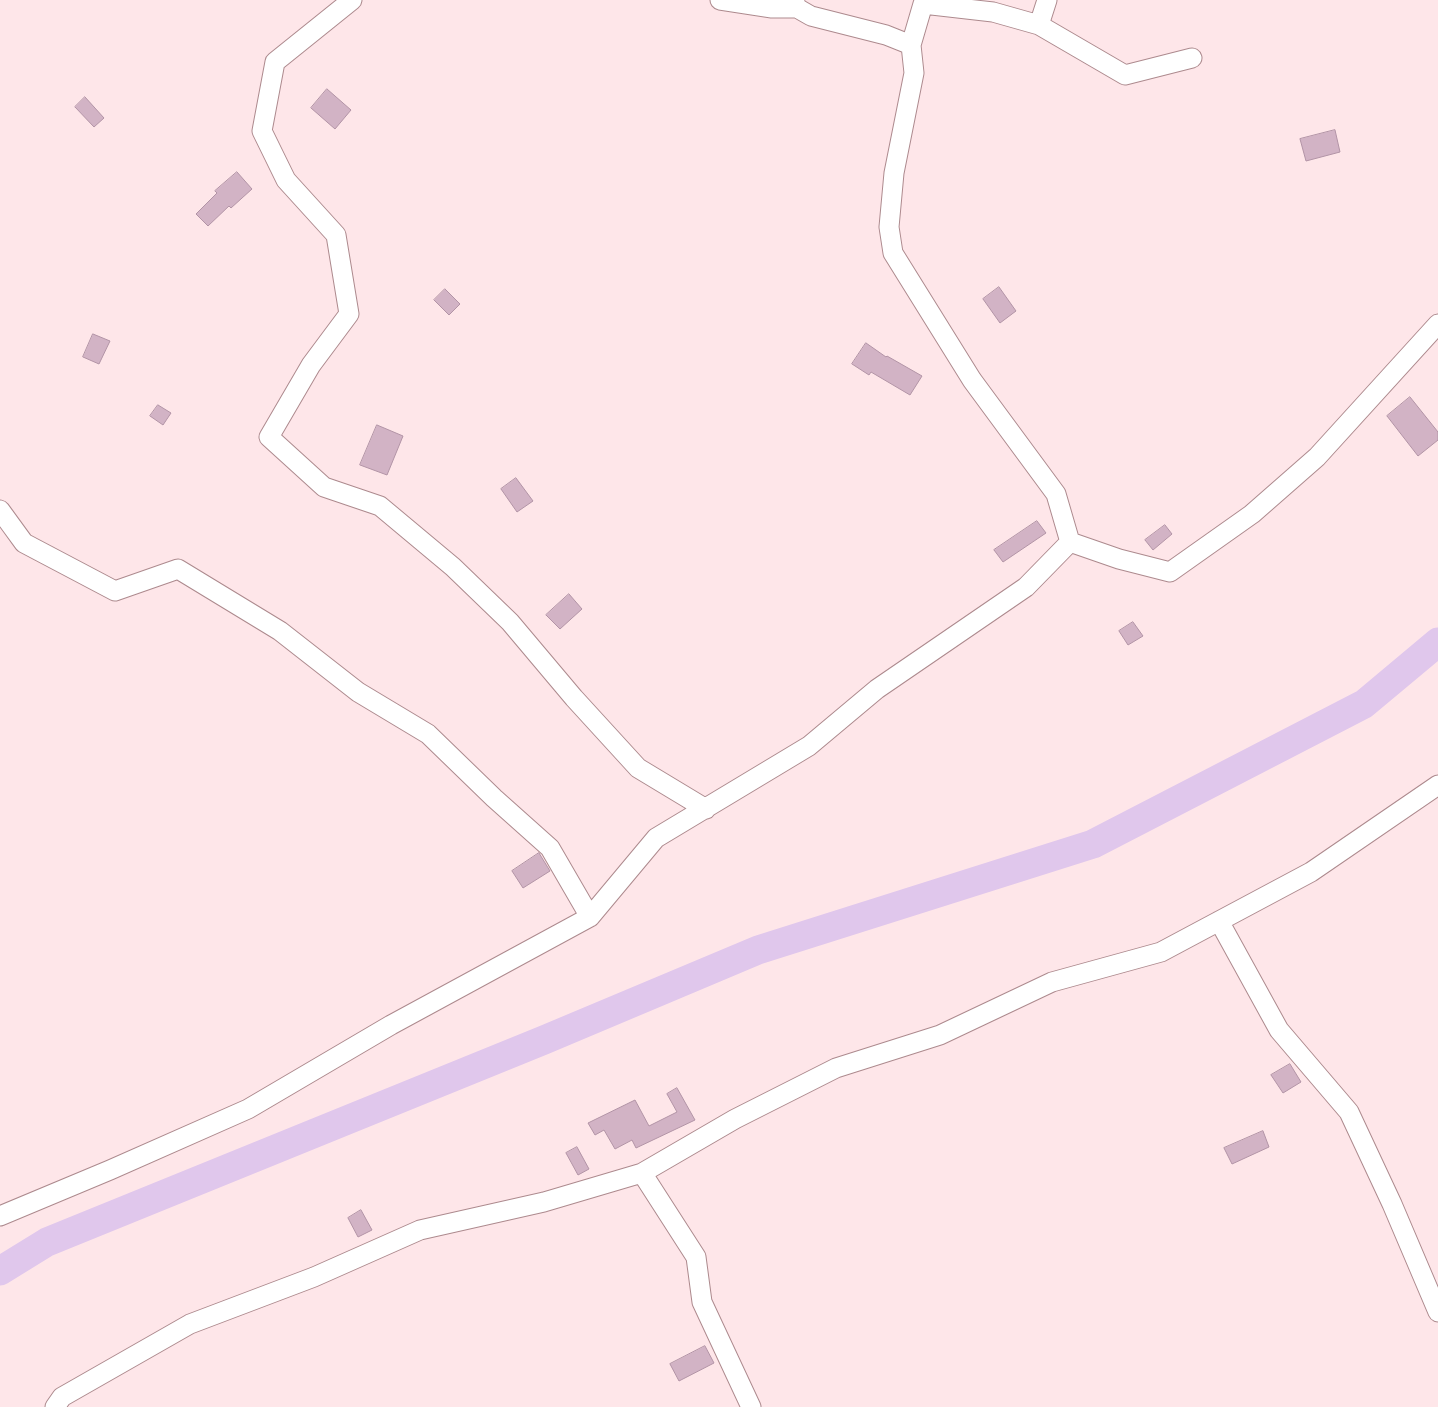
<!DOCTYPE html>
<html>
<head>
<meta charset="utf-8">
<style>
	body { margin:0 }
	canvas { display:block; background:#fee6e9 }
</style>
</head>
<body>
<canvas width="1438" height="1407"></canvas>
<script>
const ctx = document.querySelector('canvas').getContext('2d');
ctx.lineJoin = 'round';
function trace(path, color, width, dash) { ctx.strokeStyle = color; ctx.lineWidth = width; ctx.lineCap = dash ? 'butt' : 'round'; ctx.setLineDash(dash || []); ctx.stroke(path); }
function fillPath(path, color) { ctx.fillStyle = color; ctx.fill(path, 'evenodd'); }
trace(new Path2D(`
	M0,1271L47,1242L544,1040L758,950L1093,844L1364,704L1438,642`), '#e0c7ec', 29);
const building = new Path2D(`
	M327,89L351,110L335,129L311,108Z
	M85,97L104,118L94,127L75,107Z
	M1335,130L1340,152L1306,161L1300,139Z
	M237,172L252,189L231,208L229,206L208,226L196,214L217,193L215,191Z
	M999,287L1016,311L1000,323L983,299Z
	M445,289L460,304L449,315L434,300Z
	M93,334L110,341L99,364L83,357Z
	M866,343L886,357L887,356L922,376L910,395L871,372L869,375L852,364Z
	M1410,397L1438,432V440L1418,456L1387,416Z
	M158,405L171,413L163,425L150,416Z
	M377,425L403,436L387,475L360,465Z
	M516,478L533,501L517,512L501,489Z
	M1037,521L1046,533L1003,562L994,550Z
	M1165,525L1172,534L1153,550L1145,540Z
	M569,594L582,609L560,629L546,615Z
	M1133,622L1143,636L1128,645L1119,631Z
	M539,853L550,871L523,888L512,871Z
	M1290,1064L1301,1082L1283,1093L1271,1075Z
	M677,1088L695,1120L636,1148L632,1140L615,1149L604,1130L595,1135L588,1123L635,1100L649,1126L677,1112L667,1094Z
	M1263,1131L1269,1147L1232,1164L1224,1148Z
	M577,1147L589,1169L578,1175L566,1153Z
	M361,1210L372,1230L358,1237L348,1218Z
	M705,1346L714,1363L679,1381L670,1364Z`);
fillPath(building, '#d2b3c5');
trace(building, '#b294a6', 1);
const street = new Path2D(`
	M352,0L275,62L262,131L286,180L336,235L349,314L311,365L269,437L324,487L380,506L453,567L510,622L574,698L638,768L706,809
	M720,0L772,8H797
	M1039,25L1047,0
	M911,45L923,4L993,12L1039,25L1125,75L1192,58
	M0,510L24,543L115,591L178,569L280,631L358,692L428,734L494,798L550,848L590,917
	M1070,542L1119,559L1170,572L1252,514L1317,457L1438,324
	M1219,921L1279,1030L1349,1112L1392,1204L1438,1312
	M642,1173L696,1257L702,1302L751,1407
	M0,1216L110,1170L248,1109L391,1025L590,917L656,838L809,746L877,689L1026,587L1070,542L1056,494L972,380L893,253L889,227L894,173L914,73L911,45L886,35L811,16L797,8L794,0
	M55,1407L62,1397L190,1324L314,1277L420,1230L544,1202L642,1173L735,1119L836,1068L940,1035L1052,982L1161,952L1311,872L1438,785`);
trace(street, '#ad8a8e', 21);
trace(street, '#fff', 19);
</script>
</body>
</html>
